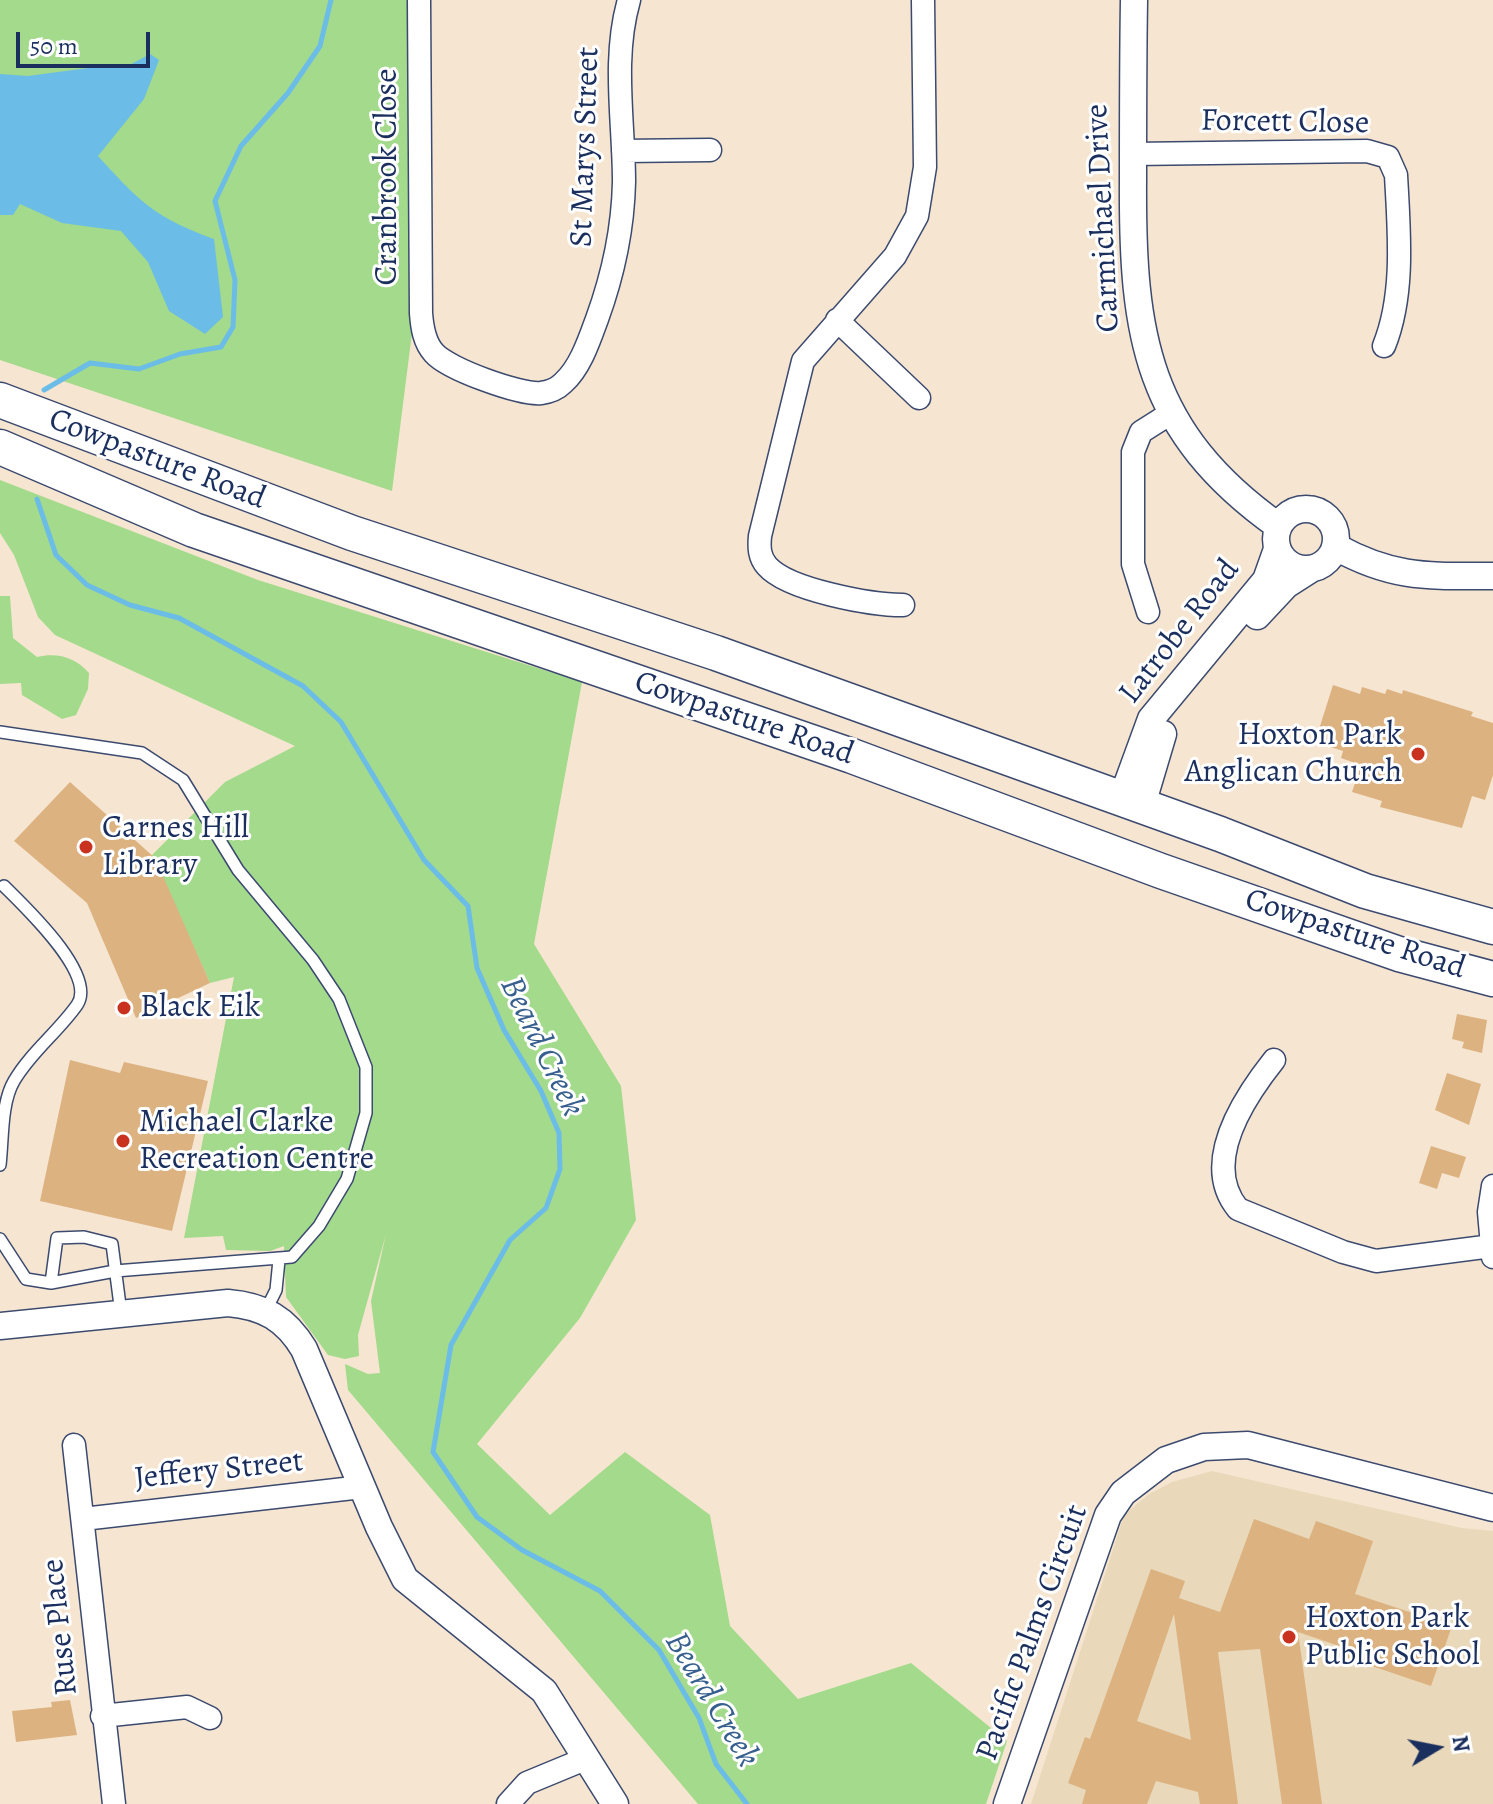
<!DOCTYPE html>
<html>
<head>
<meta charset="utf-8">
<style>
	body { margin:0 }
	#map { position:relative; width:1493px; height:1804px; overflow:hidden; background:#f6e6d1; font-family:Alegreya,serif }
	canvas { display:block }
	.north { position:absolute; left:1397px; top:1708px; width:80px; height:80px; -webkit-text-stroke:6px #fff; paint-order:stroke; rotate:80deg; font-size:22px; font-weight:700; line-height:32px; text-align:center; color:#1b2f5e }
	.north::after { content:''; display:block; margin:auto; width:28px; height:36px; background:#1b2f5e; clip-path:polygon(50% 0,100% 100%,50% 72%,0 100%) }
	.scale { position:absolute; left:16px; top:32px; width:134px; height:36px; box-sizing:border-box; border:4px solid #1b2f5e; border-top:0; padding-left:10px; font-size:24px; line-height:28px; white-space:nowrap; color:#1b2f5e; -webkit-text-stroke:6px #fff; paint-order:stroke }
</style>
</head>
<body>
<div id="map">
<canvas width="1493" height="1804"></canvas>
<div class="north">N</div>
<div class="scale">50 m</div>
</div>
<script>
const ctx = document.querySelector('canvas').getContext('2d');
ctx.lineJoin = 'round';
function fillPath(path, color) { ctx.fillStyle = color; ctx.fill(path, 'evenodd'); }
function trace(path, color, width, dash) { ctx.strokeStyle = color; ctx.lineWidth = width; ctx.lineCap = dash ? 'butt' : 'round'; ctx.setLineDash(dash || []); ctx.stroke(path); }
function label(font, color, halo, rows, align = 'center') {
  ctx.font = font + ' Alegreya,serif'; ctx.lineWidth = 6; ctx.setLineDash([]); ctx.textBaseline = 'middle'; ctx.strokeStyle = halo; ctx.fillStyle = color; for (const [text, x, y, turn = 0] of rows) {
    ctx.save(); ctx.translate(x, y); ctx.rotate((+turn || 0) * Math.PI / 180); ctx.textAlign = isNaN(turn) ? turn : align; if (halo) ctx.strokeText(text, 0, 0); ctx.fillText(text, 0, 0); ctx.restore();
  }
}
fillPath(new Path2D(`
	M1212,1471L1462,1528L1493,1531V1804H1031L1124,1515L1149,1494L1172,1482Z`), '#e9d9ba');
fillPath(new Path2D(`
	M0,0H411L412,333L392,491L0,360Z
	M0,480L258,580L582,682L534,944L621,1086L636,1220L580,1318L477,1444L550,1515L625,1452L710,1515L730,1626L798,1699L911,1663L1007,1741L986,1804H698L348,1390L345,1364L368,1374L380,1373L371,1301L386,1234L358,1335L359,1356L345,1359L328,1355L286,1297L284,1246L270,1251L226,1250L223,1236L184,1238L234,977L210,983L152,855L225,782L295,746L55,635L38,617L14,555L0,533Z
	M0,596H10L13,638L37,657C56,652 76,657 89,673L88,689L76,715L62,719L22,695L21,683L0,684Z`), '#a3da8c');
fillPath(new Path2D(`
	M150,54L159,60L144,99L98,156C140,202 154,217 214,239L223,317L205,334L169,311L148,262L121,231L62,223L20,204L13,215H0V74L28,76L88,68L126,67Z`), '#6bbce6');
trace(new Path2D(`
	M44,390L90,363L139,369L180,354L221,347L233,327L235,280L215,201L241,146L288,93L320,46L331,0
	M37,499L56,555L87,585L130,605L179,618L303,686L341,722L424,860L468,906L477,968L504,1030L541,1091L559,1133L560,1169L546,1208L510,1240L451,1345L433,1452L477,1517L522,1550L600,1591L659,1650L699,1718L716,1764L747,1804`), '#6bbce6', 5);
fillPath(new Path2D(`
	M1333,685L1360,694L1362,687L1385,694L1387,689L1402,694L1403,690L1473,712L1471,716L1493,723V775L1485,800L1472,796L1462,828L1380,807L1382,801L1352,792L1361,765L1341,758L1343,751L1315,742Z
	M70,782L155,858L210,983L136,1018L87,903L14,841Z
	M1457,1014L1487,1020L1482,1053L1462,1048L1464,1042L1452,1039Z
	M70,1060L120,1073L124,1062L208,1081L172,1231L40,1201Z
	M1447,1073L1481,1084L1469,1125L1435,1110Z
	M1431,1146L1466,1157L1459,1178L1442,1173L1437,1189L1419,1183Z
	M1254,1519L1309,1539L1316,1521L1373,1541L1355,1594L1452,1626L1431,1686L1339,1655L1342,1647L1298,1632L1322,1804H1282L1260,1649L1218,1652L1238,1804H1200L1198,1792L1156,1781L1147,1804H1082L1086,1790L1068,1783L1085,1737L1090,1739L1151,1569L1185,1581L1179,1598L1220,1612ZM1174,1614L1191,1740L1137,1721Z
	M70,1700L77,1735L16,1742L12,1711L52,1707L51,1702Z`), '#dcb281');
const service = new Path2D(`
	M0,732L142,753L183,780L238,870L313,960L339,999L366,1067V1113L347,1179L319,1226L292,1257L115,1271L51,1283L26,1279L0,1239
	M0,1165C3,1140 1,1103 14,1081C31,1052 58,1032 77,1005C98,975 24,906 4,886
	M51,1283L57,1238L84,1237L112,1244L121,1313
	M265,1312L276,1290L279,1260`);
const minor = new Path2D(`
	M419,0L421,313C422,327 424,342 434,353C448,369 520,395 541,393C549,392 557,389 563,383C580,368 589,341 597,319C613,275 623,229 624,182C624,122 612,59 629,0
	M623,151L710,150
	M1132,154L1367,151L1388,157L1396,175C1399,231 1405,294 1384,346
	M837,320L919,398
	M903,605C871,605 788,590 767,566C759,557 759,547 760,536L803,361L895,256L917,216L925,167L923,0
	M1148,612L1133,564V452L1141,432L1171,413
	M1274,1060C1243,1099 1201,1164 1238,1209L1343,1252L1376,1261L1492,1246
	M1493,1186L1489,1212L1493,1257
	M74,1445L114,1804
	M83,1519L362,1487
	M102,1716L187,1707L210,1718
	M508,1804L527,1783L585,1759`);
const tertiary = new Path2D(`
	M1134,0C1133,61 1133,122 1133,182C1132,335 1146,432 1278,526
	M1276 539a30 30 0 1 1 60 0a30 30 0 1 1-60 0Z
	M1336,547C1394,579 1429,576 1493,576
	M1257,616L1286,585L1311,569
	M1121,801L1151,719L1266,580L1277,549
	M1141,808L1163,734
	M0,1326L228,1303C264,1306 286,1319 304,1349L379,1527L405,1579L544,1691L615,1804
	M1007,1804L1108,1515L1123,1493L1166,1460L1204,1447L1248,1445L1493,1508`);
const primary = new Path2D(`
	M0,400L352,533L716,653L1220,834L1365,891L1493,927
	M0,447L194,530L852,756L1161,871L1399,954L1493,979`);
trace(service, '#3c4a6f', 14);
trace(minor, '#3c4a6f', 25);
trace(tertiary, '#3c4a6f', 29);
trace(primary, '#3c4a6f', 37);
trace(service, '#fff', 11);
trace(minor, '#fff', 22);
trace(tertiary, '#fff', 26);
trace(primary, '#fff', 34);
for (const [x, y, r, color] of [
	[1418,754,8,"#c8321e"],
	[86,847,8,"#c8321e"],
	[124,1008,8,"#c8321e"],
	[123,1141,8,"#c8321e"],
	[1289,1637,8,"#c8321e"]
]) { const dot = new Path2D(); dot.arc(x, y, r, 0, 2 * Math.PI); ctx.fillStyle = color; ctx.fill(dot); trace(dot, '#fff', 3); }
label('32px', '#1b2f5e', '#fff', [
	["Forcett Close",1285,123,1],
	["St Marys Street",586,147,-88],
	["Cranbrook Close",388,177,-90],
	["Carmichael Drive",1104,218,-93],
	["Cowpasture Road",157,460,21],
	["Latrobe Road",1180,632,-52],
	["Cowpasture Road",744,719,19],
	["Cowpasture Road",1355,935,18],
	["Jeffery Street",219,1471,-6],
	["Ruse Place",61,1627,-96],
	["Pacific Palms Circuit",1033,1633,-70]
]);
label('32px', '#1b2f5e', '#fff', [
	["Hoxton Park",1402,736,"right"],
	["Anglican Church",1402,773,"right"],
	["Carnes Hill",102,829],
	["Library",102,866],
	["Black Eik",140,1008],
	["Michael Clarke",139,1123],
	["Recreation Centre",139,1160],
	["Hoxton Park",1305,1619],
	["Public School",1305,1656]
], 'left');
label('italic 34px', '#37608e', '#fff', [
	["Beard Creek",541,1047,64],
	["Beard Creek",711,1700,59]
]);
</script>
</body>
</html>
